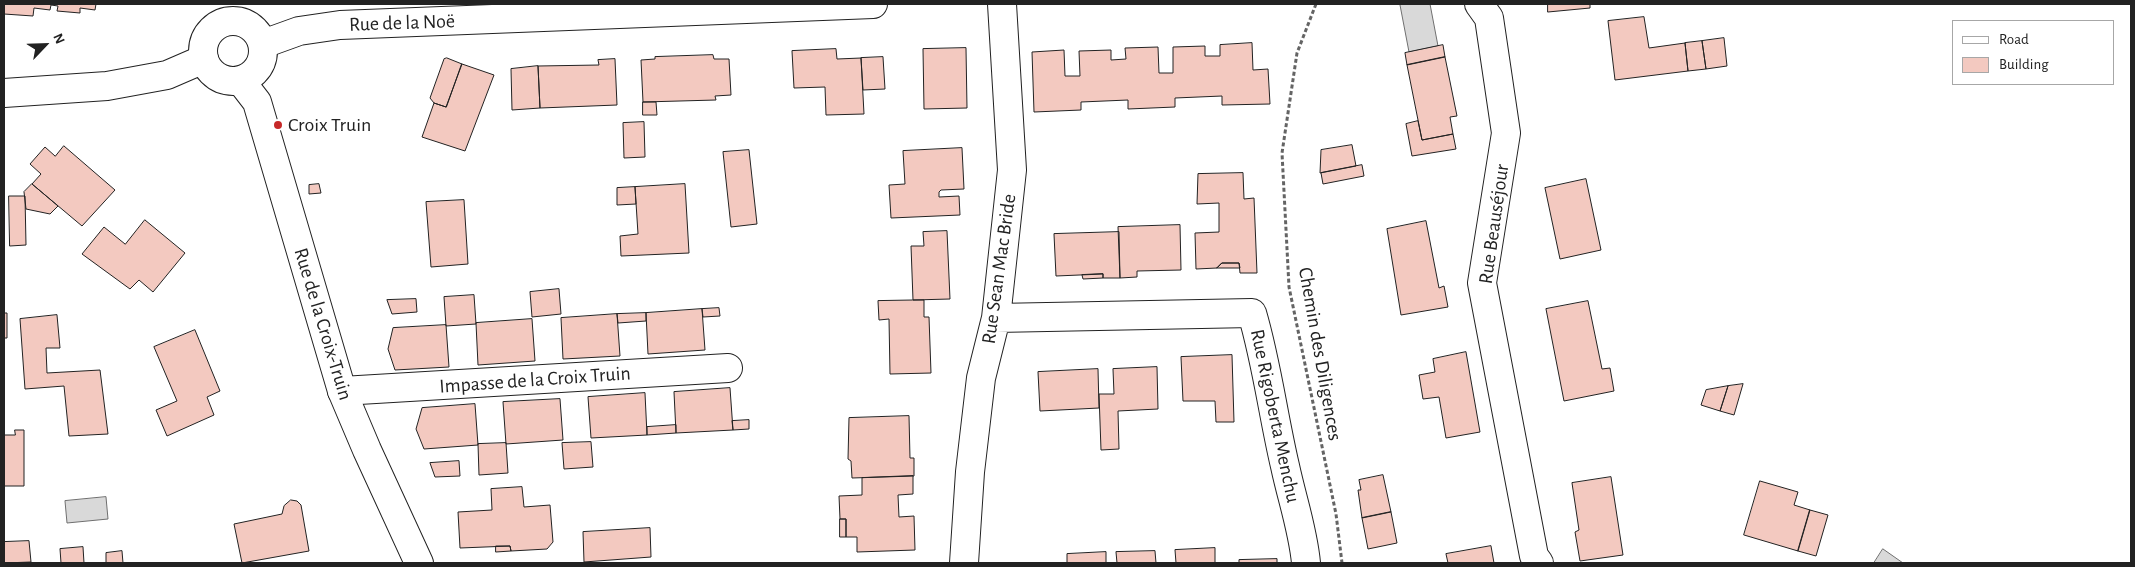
<!DOCTYPE html>
<html>
<head>
<meta charset="utf-8">
<style>
	body { margin:0 }
	#map { position:relative; width:2135px; height:567px; overflow:hidden; background:#fff; font-family:"Alegreya Sans",sans-serif }
	canvas { display:block }
	.frame { position:absolute; inset:0; border:5px solid #222; pointer-events:none }
	.legend { position:absolute; left:1952px; top:20px; width:162px; height:65px; box-sizing:border-box; background:#fff; border:1px solid #a7a7a7; margin:0; padding:6px 9px; list-style:none; font-size:15px; color:#222 }
	.legend li { display:flex; align-items:center; gap:10px; height:25px }
	.legend b { width:25px; border:1px solid #a7a7a7 }
	.north { position:absolute; left:20px; top:20px; width:50px; height:50px; -webkit-text-stroke:4px #fff; paint-order:stroke; rotate:66deg; font-size:14px; font-weight:700; line-height:20px; text-align:center; color:#222 }
	.north::after { content:''; display:block; margin:auto; width:18px; height:22px; background:#222; clip-path:polygon(50% 0,100% 100%,50% 72%,0 100%) }
</style>
</head>
<body>
<div id="map">
<canvas width="2135" height="567"></canvas>
<div class="frame"></div>
<ul class="legend">
<li><b style="height:6px;background:#fff"></b>Road</li>
<li><b style="height:14px;background:#f3c9c0"></b>Building</li>
</ul>
<div class="north">N</div>
</div>
<script>
const ctx = document.querySelector('canvas').getContext('2d');
ctx.lineJoin = 'round';
function fillPath(path, color) { ctx.fillStyle = color; ctx.fill(path, 'evenodd'); }
function trace(path, color, width, dash) { ctx.strokeStyle = color; ctx.lineWidth = width; ctx.lineCap = dash ? 'butt' : 'round'; ctx.setLineDash(dash || []); ctx.stroke(path); }
function label(font, color, halo, rows, align = 'center') {
  ctx.font = font + ' "Alegreya Sans",sans-serif'; ctx.lineWidth = 4; ctx.setLineDash([]); ctx.textBaseline = 'middle'; ctx.strokeStyle = halo; ctx.fillStyle = color; for (const [text, x, y, turn = 0] of rows) {
    ctx.save(); ctx.translate(x, y); ctx.rotate((+turn || 0) * Math.PI / 180); ctx.textAlign = isNaN(turn) ? turn : align; if (halo) ctx.strokeText(text, 0, 0); ctx.fillText(text, 0, 0); ctx.restore();
  }
}
const water = new Path2D(`
	M1406,4H1430L1438,46L1409,52L1400,5Z
	M106,497L108,519L67,523L65,501Z
	M1883,549L1903,563H1874Z`);
fillPath(water, '#d9d9d9');
trace(water, '#6f6f6f', 1);
const building = new Path2D(`
	M4,4H96L95,10L80,8V13L57,11L58,6L51,5L50,10L34,8L33,16L4,14Z
	M1548,4H1590V8L1548,12Z
	M1644,17L1649,48L1685,43L1688,71L1615,80L1608,21Z
	M1724,38L1727,66L1706,69L1702,41Z
	M1702,41L1706,69L1688,71L1685,43Z
	M1252,43L1253,70L1268,69L1270,104L1222,105V96L1175,98V107L1128,109V100L1081,102V110L1034,112L1032,52L1064,50L1065,76H1080L1079,51L1111,50V60L1126,59L1125,48L1158,47L1159,73H1173V47L1205,46V56H1220V45Z
	M1443,45L1445,57L1407,65L1405,53Z
	M966,48L967,108L924,109L923,49Z
	M836,49L837,59L861,58L864,114L826,115L825,87L794,88L792,51Z
	M713,55L714,59H729L731,95L715,96L716,100L643,102L641,60L655,59V57Z
	M883,57L885,89L863,90L861,58Z
	M1445,57L1457,116L1450,117L1453,134L1422,140L1407,65Z
	M447,58L462,64L446,107L434,103L430,98L444,59Z
	M615,59L617,105L540,108L538,66L599,65L598,60Z
	M462,64L494,75L465,151L422,137L434,103L446,107Z
	M538,66L540,108L512,110L511,69Z
	M643,102H656L657,115H643Z
	M1418,121L1422,140L1453,134L1456,149L1412,156L1406,124Z
	M644,122L645,157L624,158L623,123Z
	M1352,145L1356,166L1320,173L1321,150Z
	M64,146L115,190L82,226L32,184L41,174L30,164L45,147L55,156Z
	M962,148L964,189L941,190L939,192V197L959,196L960,215L891,218L889,185L905,184L903,151Z
	M749,150L757,224L731,227L723,152Z
	M1362,165L1364,176L1323,184L1321,173Z
	M1243,173L1244,199L1254,198L1257,273H1240L1239,263H1222L1217,268L1196,269L1195,233L1219,232V203L1197,204L1198,174Z
	M1586,179L1601,250L1560,259L1545,188Z
	M32,184L58,206L50,214L26,209L24,192Z
	M319,184L321,193L309,194V185Z
	M685,184L689,253L621,256L620,236L638,234L635,187Z
	M635,187L636,204L617,205V188Z
	M9,196H25L26,245L10,246Z
	M464,200L468,264L431,267L426,202Z
	M145,220L185,253L153,292L139,280L130,289L82,254L104,227L125,244Z
	M1426,221L1439,288L1444,286L1448,307L1401,315L1387,229Z
	M1180,225L1181,270L1137,271V277L1120,278L1118,227Z
	M947,231L950,299L913,300L911,246H924L923,232Z
	M1119,232L1120,278H1103V274L1056,276L1054,234Z
	M1222,263H1239L1240,268H1217Z
	M1103,274V278L1083,279L1082,275Z
	M559,289L561,314L532,317L530,292Z
	M474,295L476,324L446,326L444,297Z
	M416,299L417,312L392,314L387,300Z
	M913,300H924V317H929L931,373L890,374L889,319L879,320L878,301Z
	M1588,301L1602,369L1610,368L1614,391L1564,401L1546,309Z
	M719,308L720,316L703,317L702,309Z
	M702,309L705,350L648,354L646,313Z
	M4,313H7V338H4Z
	M646,313V321L618,323L617,314Z
	M617,314L620,356L563,359L561,318Z
	M57,315L60,348H46L47,373L100,370L108,434L69,436L64,386L25,389L20,319Z
	M532,319L535,361L478,365L476,323Z
	M446,325L449,367L395,370L388,349L393,328Z
	M195,330L220,391L207,397L214,415L167,436L156,410L177,401L154,347Z
	M1466,352L1480,432L1446,438L1439,397L1423,399L1419,375L1435,372L1433,359Z
	M1232,355L1234,422H1216L1215,401H1183L1181,357Z
	M1157,367L1158,409L1118,411L1119,449L1101,450L1099,394H1114L1113,369Z
	M1098,369L1099,408L1040,411L1038,372Z
	M1743,384L1734,415L1720,411L1728,386Z
	M1728,386L1720,411L1701,405L1706,390Z
	M730,388L733,430L676,433L674,392Z
	M645,393L647,435L591,438L588,397Z
	M560,399L563,440L506,444L503,402Z
	M475,404L478,445L424,449L416,429L422,408Z
	M909,416L910,458H914V476L852,478L851,461L848,459L849,418Z
	M749,420V429L733,430L732,421Z
	M676,425V433L647,435V427Z
	M15,430H24V486H4V435H15Z
	M591,442L593,467L564,469L562,443Z
	M506,443L508,473L479,475L478,444Z
	M459,461L460,476L435,477L430,463Z
	M1383,475L1391,512L1362,518L1358,490H1361L1359,480Z
	M913,476V494L898,495L899,517L914,516L915,550L857,552V537H846V519H840L839,496L862,495V478Z
	M1611,477L1623,555L1580,561L1575,532L1579,530L1572,483Z
	M1760,481L1798,492L1794,505L1810,510L1798,551L1744,535Z
	M522,487L524,507L550,505L553,542L547,549L511,551L510,546L460,548L458,512L492,510L491,489Z
	M291,500L297,501L301,505L309,551L242,563L234,524L282,514L284,506Z
	M1810,510L1828,515L1816,556L1798,551Z
	M1391,512L1397,543L1368,549L1362,518Z
	M840,519H846V537H840Z
	M650,528L651,557L584,562L583,532Z
	M29,541L31,562L4,563V542Z
	M496,546H510L511,551L496,552Z
	M1491,546L1494,563H1448L1446,554Z
	M83,547L84,563H61L60,549Z
	M1215,548V563H1176L1175,550Z
	M122,551L123,563H106V553Z
	M1155,551L1156,563H1117L1116,552Z
	M1106,552V563H1067V554Z
	M1277,559V563H1239V560Z`);
fillPath(building, '#f3c9c0');
trace(building, '#222', 1);
const street = new Path2D(`
	M1479,4L1489,18L1506,133L1482,283L1534,556L1539,563
	M263,44L299,31L340,25L873,4
	M4,93L107,86L167,75L204,59
	M996,318L1252,313C1267,364 1273,415 1285,466C1292,499 1303,530 1306,563
	M342,391L728,368
	M964,563L970,472L981,378L996,318L1012,170L1002,4`);
const secondary = new Path2D(`
	M203 51a30 30 0 1 1 60 0a30 30 0 1 1-60 0Z
	M240,80L257,102L342,391L367,450L419,563`);
trace(street, '#222', 30);
trace(secondary, '#222', 30);
trace(new Path2D(`
	M1316,4L1297,53L1282,153L1289,287L1336,514L1342,563`), '#646464', 3, [4, 2.5]);
trace(street, '#fff', 28);
trace(secondary, '#fff', 28);
for (const [x, y, r, color] of [
	[278,125,5,"#c62828"]
]) { const dot = new Path2D(); dot.arc(x, y, r, 0, 2 * Math.PI); ctx.fillStyle = color; ctx.fill(dot); trace(dot, '#fff', 2); }
label('20px', '#222', '#fff', [
	["Rue de la Noë",402,23,-2],
	["Rue Beauséjour",1494,224,-82],
	["Rue Sean Mac Bride",999,269,-82],
	["Rue de la Croix-Truin",323,324,73],
	["Chemin des Diligences",1320,354,80],
	["Impasse de la Croix Truin",535,380,-4],
	["Rue Rigoberta Menchu",1275,416,78]
]);
label('20px', '#222', '#fff', [
	["Croix Truin",288,125]
], 'left');
</script>
</body>
</html>
